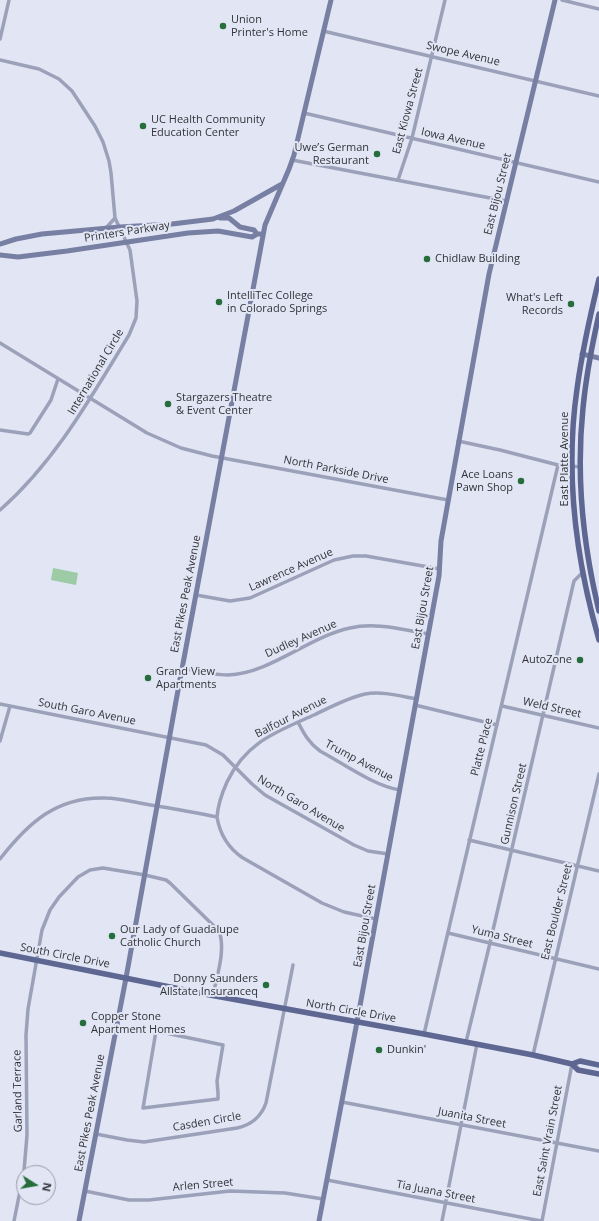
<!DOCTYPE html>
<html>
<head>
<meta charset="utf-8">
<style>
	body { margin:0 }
	#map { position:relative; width:599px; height:1221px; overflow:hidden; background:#e1e5f4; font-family:"Open Sans",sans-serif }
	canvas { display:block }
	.north { position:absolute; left:16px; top:1165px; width:40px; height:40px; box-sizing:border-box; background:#e1e5f4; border:1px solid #9b9ea9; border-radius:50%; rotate:101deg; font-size:11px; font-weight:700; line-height:16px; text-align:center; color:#323339 }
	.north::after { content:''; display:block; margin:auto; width:14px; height:18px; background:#256e3b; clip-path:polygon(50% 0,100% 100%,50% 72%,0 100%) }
</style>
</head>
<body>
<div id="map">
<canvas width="599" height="1221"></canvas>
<div class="north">N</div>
</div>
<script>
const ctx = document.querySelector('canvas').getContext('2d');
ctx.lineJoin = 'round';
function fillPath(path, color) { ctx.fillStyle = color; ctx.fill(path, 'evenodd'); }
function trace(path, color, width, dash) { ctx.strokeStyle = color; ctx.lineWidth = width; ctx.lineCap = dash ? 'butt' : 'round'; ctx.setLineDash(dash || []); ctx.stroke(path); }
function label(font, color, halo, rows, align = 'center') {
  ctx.font = font + ' "Open Sans",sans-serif'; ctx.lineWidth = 4; ctx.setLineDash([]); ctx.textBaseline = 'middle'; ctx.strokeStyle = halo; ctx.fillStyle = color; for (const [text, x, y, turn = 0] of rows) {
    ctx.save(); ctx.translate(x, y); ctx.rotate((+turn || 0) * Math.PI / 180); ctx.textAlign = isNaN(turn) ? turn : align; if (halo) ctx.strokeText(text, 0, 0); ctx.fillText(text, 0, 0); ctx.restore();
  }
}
fillPath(new Path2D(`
	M53,568L78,573L76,585L51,580Z`), '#9ccba5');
trace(new Path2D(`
	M562,0L599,9
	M323,31L599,96
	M0,39L9,0
	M0,60L39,69L59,79L72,91L95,126L103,142L109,161L111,173L115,218L130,250L137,301L136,318L129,335C91,397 55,462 0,510
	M304,113L599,182
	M292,160L506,201
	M398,180L412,138L445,0
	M106,228L115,218
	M0,343L147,433L181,448L212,456L448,500
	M0,430L28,434L30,433L51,400L58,379
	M458,441L500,450L558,465L581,467
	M196,595L230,601L250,598L334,560L353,556H366L440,569
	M182,668C197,671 213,675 228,675C271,673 308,637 350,628C376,622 403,630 429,634
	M0,704L206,745L223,755L252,784L265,795L354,845L368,851L388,854
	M415,705L497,725
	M502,706L599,728
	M298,722C304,734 309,743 320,751C344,764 374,786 400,790
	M0,741L10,706
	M217,817C218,805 222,793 227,782C246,742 276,732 314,715C331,707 347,698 365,694C382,691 400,696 417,699
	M469,840L599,871
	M0,859C28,823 57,796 106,798C119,798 132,802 145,804C169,808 193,812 217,817C220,835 228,848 243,858L322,903L344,912L376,919
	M448,933L599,969
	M156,1031L223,1045L217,1081L218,1093V1099L143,1108Z
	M424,1034L558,465
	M466,1042L490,943L574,581L583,572
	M533,1055L599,774
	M342,1102L599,1151
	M96,1134L127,1140L144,1142L237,1128C251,1125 261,1117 266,1103L293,965
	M327,1180L541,1221
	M85,1191L129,1200H149L230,1191L285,1193L323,1199
	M14,1221L24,1171L27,1135L26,1035L28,1009L42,930L50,910L59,897L78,877L90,870L103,868L145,875L166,880L170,883L219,931C226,949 217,976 213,995
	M442,1221L477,1044
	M542,1221L572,1064`), '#9ba1b9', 3.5);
trace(new Path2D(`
	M220,218H229L240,227L254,230L257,234H260
	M0,244L16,239L42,234L120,227L172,224L213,219L234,211L282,184
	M0,255L18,257L67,251L188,233L218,231L252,237L257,234
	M582,354L599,358
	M79,1221L126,978L176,701L265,225L289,169L294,155L331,0
	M319,1221L357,1022L439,576L441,541L489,274L555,0`), '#777fa2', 5);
trace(new Path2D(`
	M599,279C590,316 582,352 577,389C565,472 576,560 599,640
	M599,314C592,345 586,376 583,408C576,475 583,545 599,611
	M0,953L210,995L424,1034L533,1055L572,1064L578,1070L599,1074
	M572,1064L580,1061L599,1065`), '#5e6791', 5.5);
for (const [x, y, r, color] of [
	[223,26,4,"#256e3b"],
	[143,126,4,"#256e3b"],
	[377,154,4,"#256e3b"],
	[427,259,4,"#256e3b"],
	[219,302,4,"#256e3b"],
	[571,304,4,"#256e3b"],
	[168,404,4,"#256e3b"],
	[521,481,4,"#256e3b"],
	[580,660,4,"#256e3b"],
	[148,678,4,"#256e3b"],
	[112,936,4,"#256e3b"],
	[266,985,4,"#256e3b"],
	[83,1023,4,"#256e3b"],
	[379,1050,4,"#256e3b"]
]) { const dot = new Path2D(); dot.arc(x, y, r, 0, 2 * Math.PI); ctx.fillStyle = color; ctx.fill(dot); trace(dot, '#e1e5f4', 1.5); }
label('11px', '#323339', '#e1e5f4', [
	["Union",231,20],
	["Printer's Home",231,33],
	["UC Health Community",151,120],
	["Education Center",151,133],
	["Uwe’s German",369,148,"right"],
	["Restaurant",369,161,"right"],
	["Chidlaw Building",435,259],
	["IntelliTec College",227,296],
	["in Colorado Springs",227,309],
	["What's Left",563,298,"right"],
	["Records",563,311,"right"],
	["Stargazers Theatre",176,398],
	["& Event Center",176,411],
	["Ace Loans",513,475,"right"],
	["Pawn Shop",513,488,"right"],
	["AutoZone",572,660,"right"],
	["Grand View",156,672],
	["Apartments",156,685],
	["Our Lady of Guadalupe",120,930],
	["Catholic Church",120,943],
	["Donny Saunders",258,979,"right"],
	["Allstate Insuranceq",258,992,"right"],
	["Copper Stone",91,1017],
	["Apartment Homes",91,1030],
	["Dunkin'",387,1050]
], 'left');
label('11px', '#323339', '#e1e5f4', [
	["Swope Avenue",463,54,13],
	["East Kiowa Street",408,111,-75],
	["Iowa Avenue",453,139,13],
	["East Bijou Street",498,194,-76],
	["Printers Parkway",127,232,-9],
	["International Circle",96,372,-59],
	["East Platte Avenue",565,459,-90],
	["North Parkside Drive",336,470,11],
	["Lawrence Avenue",291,570,-24],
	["East Pikes Peak Avenue",186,594,-79],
	["East Bijou Street",423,608,-80],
	["Dudley Avenue",301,639,-24],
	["Weld Street",552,708,13],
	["South Garo Avenue",87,712,11],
	["Balfour Avenue",291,717,-27],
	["Platte Place",482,747,-76],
	["Trump Avenue",359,761,28],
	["North Garo Avenue",301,804,31],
	["Gunnison Street",514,804,-77],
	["East Boulder Street",557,912,-76],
	["East Bijou Street",365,926,-80],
	["Yuma Street",502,937,14],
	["South Circle Drive",65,956,11],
	["North Circle Drive",351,1011,10],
	["Garland Terrace",18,1091,-91],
	["East Pikes Peak Avenue",90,1113,-79],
	["Juanita Street",472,1118,11],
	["Casden Circle",207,1122,-10],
	["East Saint Vrain Street",548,1141,-79],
	["Arlen Street",203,1185,-5],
	["Tia Juana Street",436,1192,11]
]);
</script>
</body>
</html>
